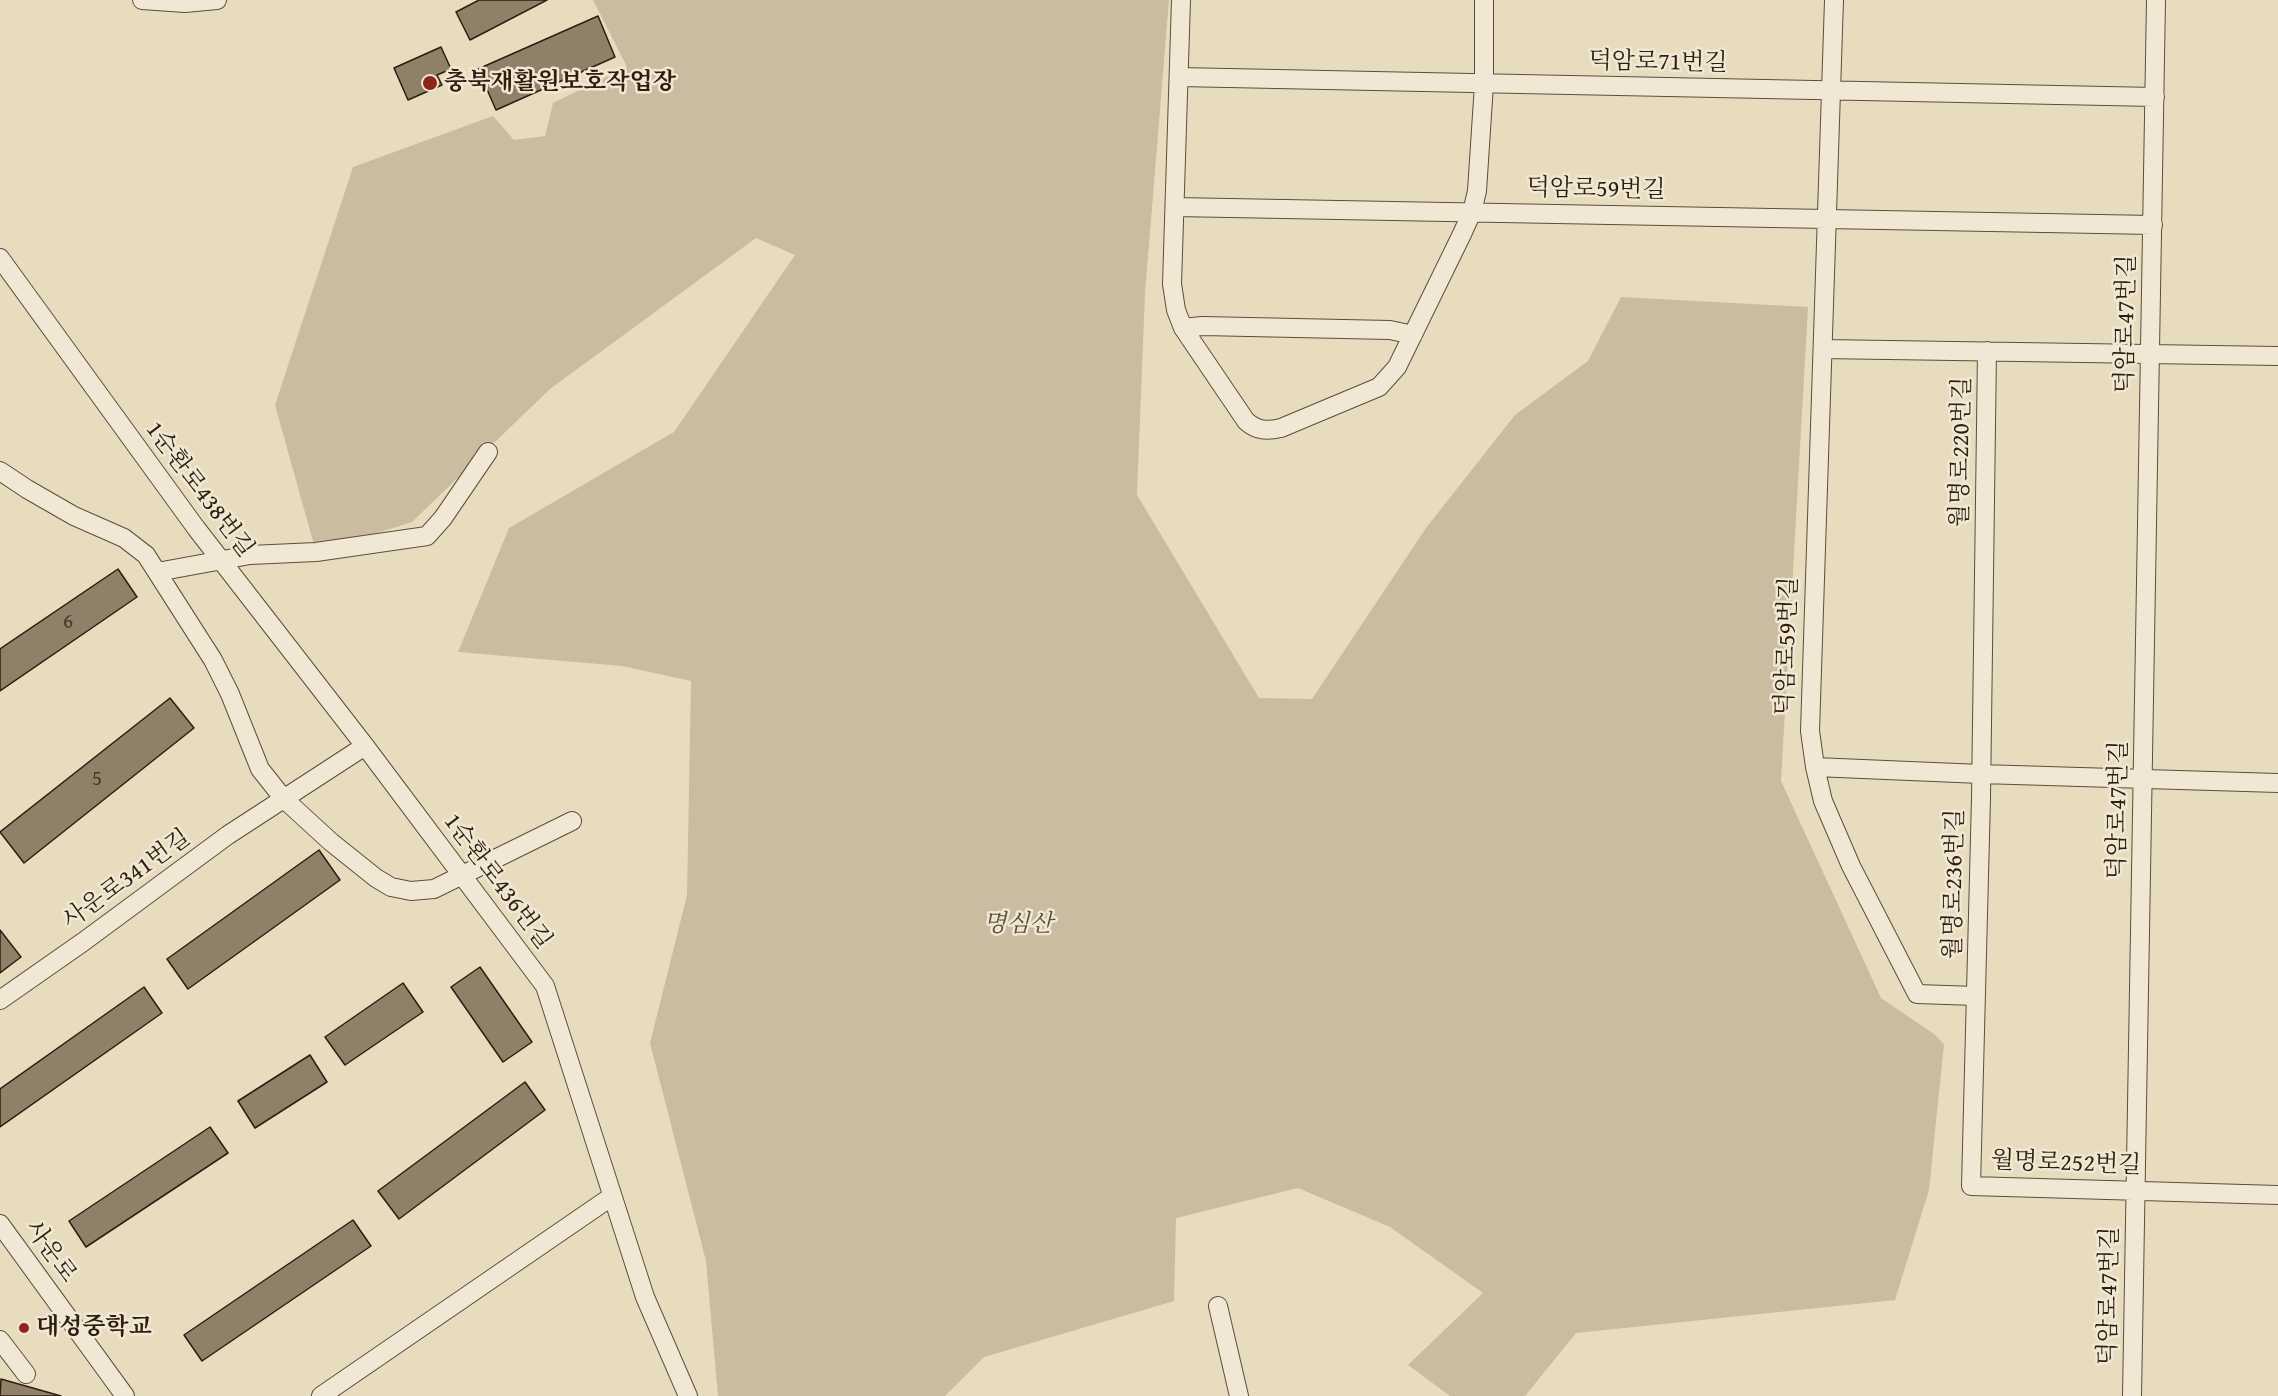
<!DOCTYPE html>
<html>
<head>
<meta charset="utf-8">
<style>
	body { margin:0 }
	canvas { display:block; background:#e8dcbf }
</style>
</head>
<body>
<canvas width="2278" height="1396"></canvas>
<script>
const ctx = document.querySelector('canvas').getContext('2d');
ctx.lineJoin = 'round';
function fillPath(path, color) { ctx.fillStyle = color; ctx.fill(path, 'evenodd'); }
function trace(path, color, width, dash) { ctx.strokeStyle = color; ctx.lineWidth = width; ctx.lineCap = dash ? 'butt' : 'round'; ctx.setLineDash(dash || []); ctx.stroke(path); }
function label(font, color, halo, rows, align = 'center') {
  ctx.font = font + ' "Gentium Book Plus","Noto Serif KR",serif'; ctx.lineWidth = 5; ctx.setLineDash([]); ctx.textBaseline = 'middle'; ctx.strokeStyle = halo; ctx.fillStyle = color; for (const [text, x, y, turn = 0] of rows) {
    ctx.save(); ctx.translate(x, y); ctx.rotate((+turn || 0) * Math.PI / 180); ctx.textAlign = isNaN(turn) ? turn : align; if (halo) ctx.strokeText(text, 0, 0); ctx.fillText(text, 0, 0); ctx.restore();
  }
}
fillPath(new Path2D(`
	M593,0H1169L1145,293L1137,495L1259,698L1312,699L1426,528L1515,415L1588,361L1621,297L1808,307L1781,781L1881,998L1934,1034L1944,1044L1929,1190L1895,1300L1576,1333L1525,1396H1450L1408,1365L1483,1293L1390,1227L1298,1188L1176,1218L1174,1301L984,1357L945,1396H718L706,1261L650,1043L687,895L691,681L622,666L458,652L509,528L674,432L795,255L756,238L550,389L412,522L316,552L275,405L353,167L493,116L514,140L545,136L553,103L627,67Z`), '#c9bca1');
const building = new Path2D(`
	M479,0H547L470,40L456,12Z
	M598,16L615,57L496,110L478,69Z
	M441,47L451,69L437,75L442,85L408,100L394,68Z
	M118,569L137,597L0,691V649Z
	M170,698L194,728L24,863L0,832Z
	M319,850L340,880L188,989L167,959Z
	M0,930L21,957L0,973Z
	M480,967L532,1042L503,1062L451,987Z
	M403,983L423,1012L345,1065L325,1037Z
	M144,987L162,1013L0,1127V1089Z
	M310,1055L327,1082L255,1128L238,1101Z
	M525,1082L545,1110L399,1219L378,1191Z
	M210,1127L228,1153L86,1247L69,1221Z
	M353,1220L371,1246L202,1361L184,1335Z
	M1,1379L61,1396H0Z`);
fillPath(building, '#8f806a');
trace(building, '#2f1d0d', 1.5);
const minor = new Path2D(`
	M142,0L185,3L217,0
	M1181,0L1172,284L1176,310L1183,328L1246,421C1257,431 1267,431 1281,428L1379,387L1397,367L1462,234L1472,212L1477,191L1484,84V0
	M1834,0L1810,731L1815,767L1823,801L1851,866L1917,994L1976,996
	M1179,77L2155,97
	M1175,207L2153,225
	M0,258L196,528L365,746L545,986L645,1297L688,1396
	M1183,328L1202,326L1390,330L1413,335
	M1823,349L2278,356
	M1987,351L1981,798L1971,1186L2278,1195
	M0,471L27,489L74,516L124,538L146,555L213,660L230,694L260,769L283,798L331,842L376,878L391,887L411,891L434,889L572,821
	M157,572L250,555L316,552L427,536L443,518L488,452
	M1815,767L1981,774L2278,783
	M0,1000L83,942L228,835L365,746
	M0,1224L125,1396
	M1218,1306L1239,1396
	M0,1340L26,1374
	M321,1396L611,1197
	M2132,1396L2156,0`);
trace(minor, '#5d4d3a', 20);
trace(minor, '#f0e8d5', 18);
for (const [x, y, r, color] of [
	[430,83,8,"#8f2418"],
	[24,1328,6,"#8f2418"]
]) { const dot = new Path2D(); dot.arc(x, y, r, 0, 2 * Math.PI); ctx.fillStyle = color; ctx.fill(dot); trace(dot, '#f0e8d5', 2); }
label('21px', '#473624', null, [
	["6",68,623],
	["5",97,780]
]);
label('24px', '#2f1d0d', '#f0e8d5', [
	["덕암로71번길",1658,63,1],
	["덕암로59번길",1596,190,1],
	["덕암로47번길",2127,324,-89],
	["월명로220번길",1962,452,-89],
	["1순환로438번길",199,490,53],
	["덕암로59번길",1788,646,-88],
	["덕암로47번길",2119,810,-89],
	["사운로341번길",127,880,-36],
	["1순환로436번길",497,882,53],
	["월명로236번길",1955,884,-89],
	["월명로252번길",2066,1164,2],
	["사운로",50,1252,54],
	["덕암로47번길",2110,1296,-89]
]);
label('bold 24px', '#2f1d0d', '#f0e8d5', [
	["충북재활원보호작업장",444,83],
	["대성중학교",36,1328]
], 'left');
label('italic 24px', '#5d4d39', '#f0e8d5', [
	["명심산",1018,925]
]);
</script>
</body>
</html>
